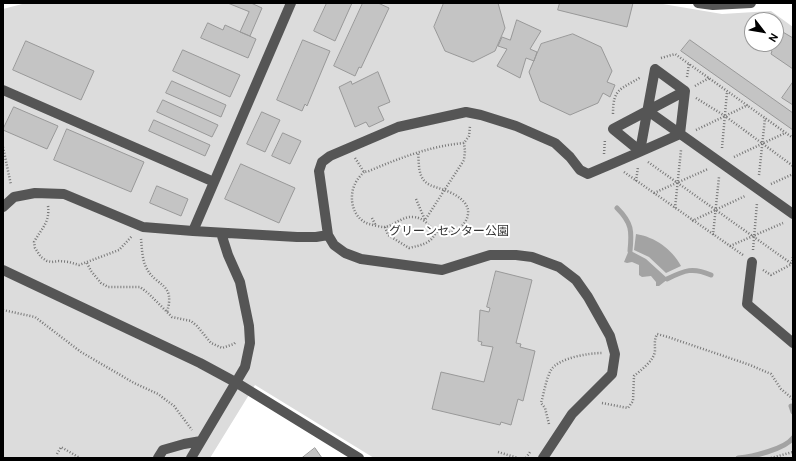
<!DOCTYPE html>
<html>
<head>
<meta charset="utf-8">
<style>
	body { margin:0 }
	#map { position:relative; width:796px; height:461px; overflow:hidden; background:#fff; font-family:Cabin,sans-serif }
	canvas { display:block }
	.frame { position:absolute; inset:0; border:4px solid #000; pointer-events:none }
	.north { position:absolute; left:744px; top:12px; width:40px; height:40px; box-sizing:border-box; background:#fff; border:1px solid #999; border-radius:50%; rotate:121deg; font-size:11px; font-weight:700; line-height:16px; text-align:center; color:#000 }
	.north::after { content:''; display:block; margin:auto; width:14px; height:18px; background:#000; clip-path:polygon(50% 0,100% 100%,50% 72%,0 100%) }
</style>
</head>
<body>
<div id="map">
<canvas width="796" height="461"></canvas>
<div class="frame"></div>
<div class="north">N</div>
</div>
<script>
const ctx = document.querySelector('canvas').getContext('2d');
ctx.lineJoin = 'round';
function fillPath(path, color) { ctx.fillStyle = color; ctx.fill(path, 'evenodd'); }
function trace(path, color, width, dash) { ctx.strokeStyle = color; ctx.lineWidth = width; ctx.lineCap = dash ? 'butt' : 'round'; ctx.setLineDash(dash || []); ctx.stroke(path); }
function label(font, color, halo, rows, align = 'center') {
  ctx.font = font + ' Cabin,"Noto Sans JP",sans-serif'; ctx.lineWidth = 4; ctx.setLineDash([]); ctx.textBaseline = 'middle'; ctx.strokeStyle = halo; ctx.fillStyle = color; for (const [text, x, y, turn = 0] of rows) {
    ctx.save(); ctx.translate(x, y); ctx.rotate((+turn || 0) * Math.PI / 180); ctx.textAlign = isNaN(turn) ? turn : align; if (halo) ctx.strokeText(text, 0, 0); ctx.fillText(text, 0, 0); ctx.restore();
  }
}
fillPath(new Path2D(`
	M26,3H657L722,14L771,11L793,27V458H374L255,385L210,458H3V9ZM752,20H776V44H752Z`), '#dcdcdc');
fillPath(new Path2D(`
	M636,234C655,237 672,249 681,266L666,273L649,257L634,250Z
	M629,250L646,259L668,279L659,286H656V282L651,276L642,277L639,275V265L632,262L627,263L624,262Z`), '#a3a3a3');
trace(new Path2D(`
	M617,208C632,223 632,231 630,251
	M667,279C685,270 693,267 711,275
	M791,406L793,412
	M738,458C752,457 785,449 793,438`), '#a3a3a3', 5);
const building = new Path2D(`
	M228,3H251L262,8L250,36L240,32L249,12Z
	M327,3H352L335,41L314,31Z
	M363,3H378L389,8L361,68L359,67L355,76L334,66Z
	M444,3H498L505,28L495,51L473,62L445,51L434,27Z
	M560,3H633L627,27L558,10Z
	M517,20L541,31L530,49L537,52L534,61L526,58L520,78L497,66L507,49L498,46L502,37L510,40Z
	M208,23L223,30L225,25L256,39L248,58L201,38Z
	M776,28L793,38V69L771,54L772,51L762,44H776Z
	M573,34L601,47L612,71L607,82L615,85L610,97L603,93L598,103L570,115L540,101L529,72L541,44Z
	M303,40L330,51L307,106L305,104L302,111L277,100Z
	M690,40L793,113V130L681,51Z
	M26,41L94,71L81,100L13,70Z
	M183,50L240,75L230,97L173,71Z
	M378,72L390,102L378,107L384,120L369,127L366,122L355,127L339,87L351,81L352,84Z
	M172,81L226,105L221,117L166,93Z
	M793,82V105L782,98Z
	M163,100L218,125L212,137L157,112Z
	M14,107L58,126L47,149L3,130Z
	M262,112L280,120L265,152L247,144Z
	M154,120L210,145L205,156L149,131Z
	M67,129L144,162L131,192L54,160Z
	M283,133L301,141L290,164L272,156Z
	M241,164L295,188L279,223L225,199Z
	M157,186L188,199L181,216L150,203Z
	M496,271L532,280L516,343L521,344L520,347L535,351L523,401L518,399L511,425L501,422L500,425L432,409L441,372L484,382L493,347L481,345L482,342L478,341L480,310L489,312L490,308L487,307Z
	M315,448L322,458H302Z`);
fillPath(building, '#c4c4c4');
trace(building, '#999', 1);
trace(new Path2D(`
	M661,58L675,54L793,138
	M687,77L689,64
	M695,86L709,78
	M696,98L725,116L793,166
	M613,114C613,88 620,90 641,77
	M696,130L748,105
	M3,147L11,185
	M722,148L727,92
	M604,154L605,139
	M734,157L785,133
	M355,158L364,172L369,171C400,158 430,146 464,143L469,136L470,126
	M648,162L792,264
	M364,172C361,175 357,179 355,184C348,198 353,219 369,224C374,225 380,227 384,227C394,226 402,216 413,217C428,218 428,229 438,232C450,236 466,228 468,214C470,202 454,193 444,190C437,187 427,186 423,179C418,172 419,161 418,152
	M624,172L743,255
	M759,175L765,118
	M636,181L638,167
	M771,184L793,174
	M654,193L708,169
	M416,199L425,220L464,160L465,151L464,143
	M48,206C50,223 41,229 34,242L35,248L41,257L47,261L52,262L59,261L69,262L79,265L119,250L132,236
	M675,208L681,150
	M372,218L376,226
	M692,221L745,196
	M385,227L388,235L409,248C421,245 431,244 436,232
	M713,235L719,177
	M141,239C142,248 142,259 146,267C155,287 176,282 167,312
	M730,246L783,223
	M753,250L757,203
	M87,263L91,271L101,283L108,287H140L148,293L172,317L191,321L197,326L211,343L222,348L234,344L236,342
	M763,270L771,275L792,264L793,256
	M3,310L35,317L81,352L134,383L158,394L174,406L192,430
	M602,403L628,408L633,401L634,376C641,370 655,360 655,350C655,343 654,341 657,334L668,337L750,365L771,374L781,389L793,399
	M549,424L545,408L541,403C544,393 546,379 551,370C558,358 589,353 602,353
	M498,452L518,458
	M57,454L61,447L80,458
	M526,458L530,452
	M771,458L793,452`), '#777', 2.5, [1, 2]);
trace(new Path2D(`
	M698,3L713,5L751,3
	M3,90L214,182
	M648,111L793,214
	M3,207L14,197L35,193L64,194L143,227L193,231L297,237H316L328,235
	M193,231L291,3
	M752,262L747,304L793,343
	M3,270L200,363L237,383L359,458
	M158,458L163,450L184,444L201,441
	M191,458L245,367L250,343L249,326L240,282L228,255L221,233
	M543,458L572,414L612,374L615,354L610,336L588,297L576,280L559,267L532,257L516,255H490L442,270L361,259L345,253L334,245L328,235L319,171L322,162L330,156L398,127L466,112L481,115L516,126L555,143L570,157L580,170L588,174C619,161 649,148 680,134L685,91L613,129L640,151L655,69L685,91`), '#555', 10);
label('12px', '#333', '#fff', [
	["グリーンセンター公園",449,231]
]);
</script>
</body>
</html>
